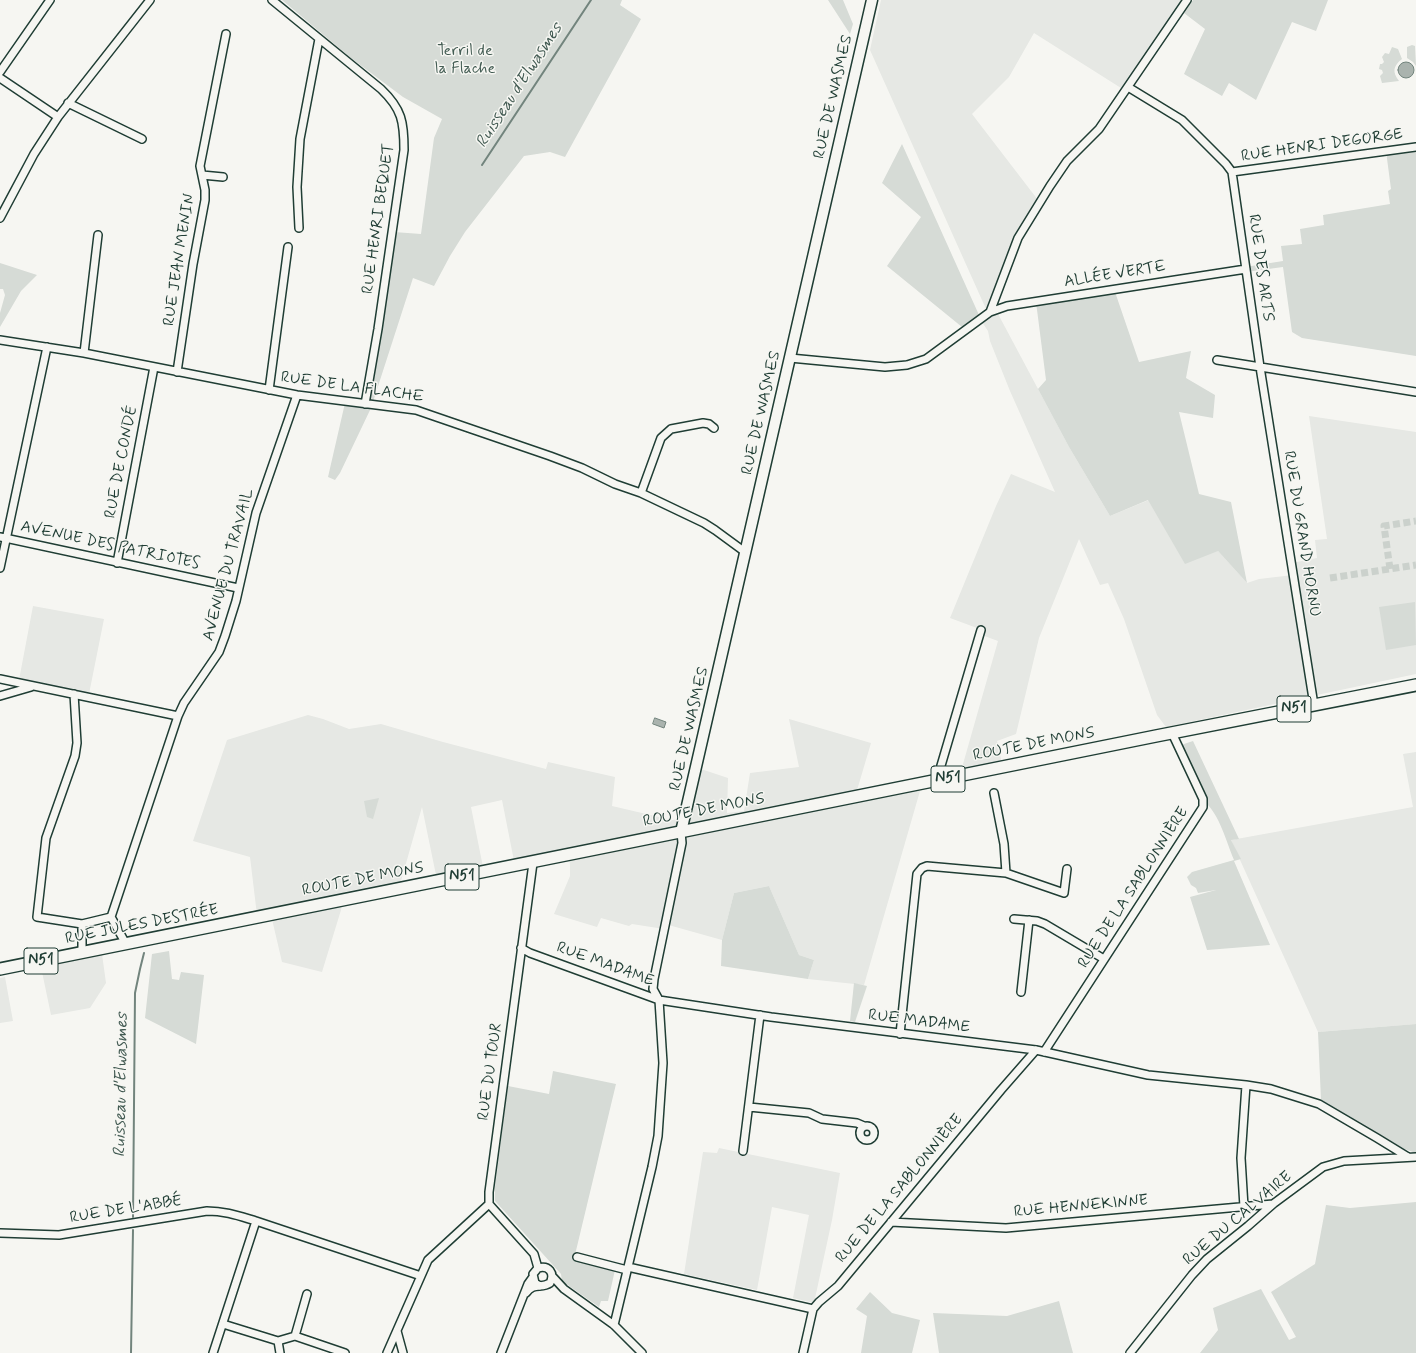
<!DOCTYPE html>
<html>
<head>
<meta charset="utf-8">
<style>
	body { margin:0 }
	canvas { display:block; background:#f6f6f2 }
</style>
</head>
<body>
<canvas width="1416" height="1353"></canvas>
<script>
const ctx = document.querySelector('canvas').getContext('2d');
ctx.lineJoin = 'round';
function fillPath(path, color) { ctx.fillStyle = color; ctx.fill(path, 'evenodd'); }
function trace(path, color, width, dash) { ctx.strokeStyle = color; ctx.lineWidth = width; ctx.lineCap = dash ? 'butt' : 'round'; ctx.setLineDash(dash || []); ctx.stroke(path); }
function label(font, color, halo, rows, align = 'center') {
  ctx.font = font + ' Mynerve,sans-serif'; ctx.lineWidth = 3; ctx.setLineDash([]); ctx.textBaseline = 'middle'; ctx.strokeStyle = halo; ctx.fillStyle = color; for (const [text, x, y, turn = 0] of rows) {
    ctx.save(); ctx.translate(x, y); ctx.rotate((+turn || 0) * Math.PI / 180); ctx.textAlign = isNaN(turn) ? turn : align; if (halo) ctx.strokeText(text, 0, 0); ctx.fillText(text, 0, 0); ctx.restore();
  }
}
fillPath(new Path2D(`
	M881,0H1183L1121,88L1034,33L1009,77L972,114L1038,200L991,304L986,309L870,50Z
	M997,312L1069,447L1110,516L1149,500L1218,551L1247,583L1259,579L1293,575L1292,563L1317,558L1315,540L1327,539L1309,416L1416,432V674L1166,727L1157,715L1124,619L1108,583L1100,585L1079,539L1039,638L1016,734L997,741L1003,768L966,775L963,764L998,641L979,634L977,628L950,618L996,506L1011,474L1055,492L1010,391L990,341L988,331L982,322Z
	M33,606L104,619L89,694L19,680Z
	M308,715L323,719L349,729L381,724L443,742L546,769L548,762L615,777L612,806L672,820L690,818L691,809L701,769L728,778L727,813L744,811L750,773L799,767L789,719L871,743L855,797L922,784L864,985L808,979L814,960L799,955L769,886L734,893L722,940L665,924L664,929L632,924L629,926L601,918L597,927L554,914L570,876V865L569,855L515,866L502,800L471,807L483,867L436,875L422,807L401,881L344,892L341,910L322,972L282,962L271,915H257L250,857L193,841L227,740Z
	M1416,752V1024L1318,1032L1231,840L1413,807L1403,754Z
	M102,954L106,983L90,1008L51,1015L41,967Z
	M5,977L13,1021L0,1023V978Z
	M719,1148L840,1173L832,1220L814,1303L793,1298L809,1215L772,1207L757,1290L684,1274L703,1152L717,1153Z`), '#e6e8e4');
fillPath(new Path2D(`
	M282,0H622L620,5L641,19L565,157L550,152L524,156L465,232L450,256L434,286L413,278L371,408L340,473L335,480L328,477L345,403L367,406L394,232L421,234L434,138L442,119L403,97L351,58Z
	M828,0H843L853,24L850,34Z
	M1193,0H1328L1316,31L1292,22L1256,100L1229,83L1222,96L1184,74L1205,29L1184,13Z
	M1412,45L1415,46L1416,66L1413,62L1407,58V47Z
	M1392,47L1398,49L1402,59C1393,66 1392,72 1399,81L1382,83L1380,76L1383,73L1382,70L1379,69L1380,64H1382L1384,62L1382,57L1385,53L1389,54Z
	M902,144L979,315L962,327L887,266L921,217L882,183Z
	M1416,147V356L1302,338L1292,332L1283,267L1246,272L1245,267L1283,261L1281,246L1302,244L1300,229L1324,225L1323,215L1390,204L1388,191L1391,189L1386,151Z
	M0,263L37,275L21,291L0,327V313L5,295L3,289H0Z
	M1114,289L1139,362L1191,351L1186,378L1215,395L1213,418L1179,412L1199,494L1231,502L1247,583L1218,551L1185,564L1148,500L1110,516L1069,447L1038,389L1046,380L1036,302Z
	M1415,602L1416,645L1386,650L1379,607Z
	M1193,741L1239,839L1231,840L1241,859L1234,861L1270,945L1207,950L1190,897L1216,890L1198,893L1196,888L1191,885L1187,877L1192,872L1234,860C1226,841 1220,815 1204,801L1178,746Z
	M379,798L373,819L367,817L364,801Z
	M769,886L799,955L814,960L808,979L721,966L722,940L734,893Z
	M169,951L172,979L179,980L181,972L204,975L196,1044L145,1018L152,954Z
	M854,983L867,986L855,1022L850,1021Z
	M1416,1024V1152H1413L1399,1147L1321,1100L1318,1032Z
	M553,1071L616,1084L574,1259L615,1270L608,1301H601L599,1307L562,1281L561,1274L495,1201V1187L508,1086L549,1094Z
	M1416,1202V1353H1200L1218,1330L1213,1308L1261,1289L1289,1340L1296,1337L1271,1292L1315,1264L1326,1205L1350,1208Z
	M870,1292L892,1313L920,1320L912,1353H861L867,1316L856,1309Z
	M1059,1301L1073,1353H939L933,1313L1007,1316Z`), '#d6dbd6');
const water = new Path2D(`
	M1398 70a8 8 0 1 1 16 0a8 8 0 1 1-16 0Z
	M655,718L666,722L664,728L653,724Z`);
fillPath(water, '#aab3ae');
trace(water, '#72847d', 1);
trace(new Path2D(`
	M482,165L591,0
	M133,1217L135,993L140,969L144,953
	M131,1353L133,1230`), '#72847d', 2);
trace(new Path2D(`
	M1390,569L1384,526L1416,521
	M1330,578L1416,565`), '#cbd1cc', 7, [7, 3.5]);
const street = new Path2D(`
	M272,0L381,89C402,109 404,122 404,150L378,329L365,404
	M0,72L50,0
	M0,78L58,117
	M1128,87L1182,120L1226,164L1232,172L1260,367L1314,705
	M68,103L142,139
	M1232,172L1416,147
	M202,175L223,177
	M0,218L34,154L58,117L150,0
	M299,228L297,187L300,139L319,39
	M990,312L1007,306L1246,269
	M0,340L84,353L297,395L416,410L550,456L582,468L615,484L641,493L704,523L715,530L745,552
	M84,353L98,235
	M790,358L885,367L907,365L926,359L990,312L1018,238L1050,186L1067,161L1099,129L1187,0
	M1217,360L1416,392
	M177,372L193,264L205,200V190L200,166L226,34
	M269,390L288,247
	M641,493L661,438L671,429L703,423L709,424L714,428
	M0,537L238,588
	M117,563L154,367
	M0,568L47,347
	M0,679L178,716
	M74,694L77,743L75,756L46,838L37,917L82,924L111,917
	M0,696L31,687
	M941,780L940,769L981,630
	M994,793L1004,844L1006,873
	M533,863L489,1192V1204L534,1254L538,1268
	M111,917L178,716L184,703L219,652L225,636L236,601L256,513L297,395
	M111,917L126,944
	M1014,919L1037,921L1045,924L1104,959
	M521,948L530,953L659,1000L771,1017L1036,1050L1148,1075L1246,1085L1271,1089L1319,1104L1377,1138L1408,1157
	M82,953V924
	M1021,992L1029,920
	M900,1034L917,874L922,868L927,866L1006,873L1064,893L1067,869
	M1044,1052L1203,807V799L1172,733
	M749,1107L809,1113L822,1119L857,1123L864,1126
	M860 1133a7 7 0 1 1 14 0a7 7 0 1 1-14 0Z
	M743,1151L760,1015
	M1244,1207L1241,1158L1246,1085
	M891,1222L1006,1228L1273,1204
	M0,1233L59,1235L207,1211C225,1211 239,1216 256,1221L421,1276
	M577,1257L627,1270
	M628,1267L813,1309
	M552,1276L564,1289L614,1325L642,1353
	M526,1293C534,1282 541,1289 550,1283C555,1273 549,1265 538,1268L533,1274L535,1283L540,1286
	M223,1324L278,1341L295,1336L345,1353
	M614,1325L652,1167L658,1136L663,1063L659,1000L653,989L654,979L682,843L681,832
	M397,1331L403,1353
	M295,1336L307,1294
	M278,1341L280,1353
	M213,1353L256,1221
	M387,1353L428,1260L489,1204
	M501,1353L528,1284L533,1277
	M803,1353L813,1309L819,1302L838,1286L1001,1090L1036,1050
	M1130,1353L1192,1275L1207,1259L1248,1226L1273,1204L1323,1167L1344,1161L1416,1157`);
const secondary = new Path2D(`
	M681,832L872,0`);
const primary = new Path2D(`
	M0,969L1156,736L1416,685`);
trace(street, '#1f3d34', 10);
trace(secondary, '#1f3d34', 13);
trace(primary, '#1f3d34', 14);
trace(street, '#f6f6f2', 7);
trace(secondary, '#f6f6f2', 10);
trace(primary, '#f6f6f2', 11);
for (const [x, y, w] of [
	[1294,709,34],
	[948,779,34],
	[462,877,34],
	[41,961,34]
]) { const box = new Path2D(); box.roundRect(x - w / 2, y - 13, w, 26, 3); ctx.fillStyle = '#f6f6f2'; ctx.fill(box); trace(box, '#1f3d34', 1); }
label('bold 15px', '#1f3d34', null, [
	["N51",1294,709],
	["N51",948,779],
	["N51",462,877],
	["N51",41,961]
]);
label('16px', '#445d54', '#f6f6f2', [
	["Terril de",465,52],
	["la Flache",465,70]
]);
label('16px', '#1f3d34', '#f6f6f2', [
	["RUE DE WASMES",834,97,-77],
	["RUE HENRI DEGORGE",1322,146,-8],
	["RUE HENRI BEQUET",379,219,-82],
	["RUE JEAN MENIN",180,260,-81],
	["RUE DES ARTS",1260,268,82],
	["ALLÉE VERTE",1115,275,-9],
	["RUE DE LA FLACHE",352,388,8],
	["RUE DE WASMES",762,413,-77],
	["RUE DE CONDÉ",122,462,-79],
	["RUE DU GRAND HORNU",1301,534,81],
	["AVENUE DES PATRIOTES",110,546,12],
	["AVENUE DU TRAVAIL",229,565,-75],
	["RUE DE WASMES",690,729,-77],
	["ROUTE DE MONS",1034,745,-11],
	["ROUTE DE MONS",704,811,-11],
	["ROUTE DE MONS",363,880,-11],
	["RUE DE LA SABLONNIÈRE",1134,888,-57],
	["RUE JULES DESTRÉE",142,925,-11],
	["RUE MADAME",605,965,20],
	["RUE MADAME",919,1022,7],
	["RUE DU TOUR",491,1072,-82],
	["RUE DE LA SABLONNIÈRE",900,1189,-50],
	["RUE HENNEKINNE",1081,1207,-5],
	["RUE DE L'ABBÉ",126,1210,-9],
	["RUE DU CALVAIRE",1238,1219,-40]
]);
label('italic 17px', '#425a52', '#f6f6f2', [
	["Ruisseau d'Elwasmes",520,86,-57],
	["Ruisseau d'Elwasmes",122,1085,-89]
]);
</script>
</body>
</html>
